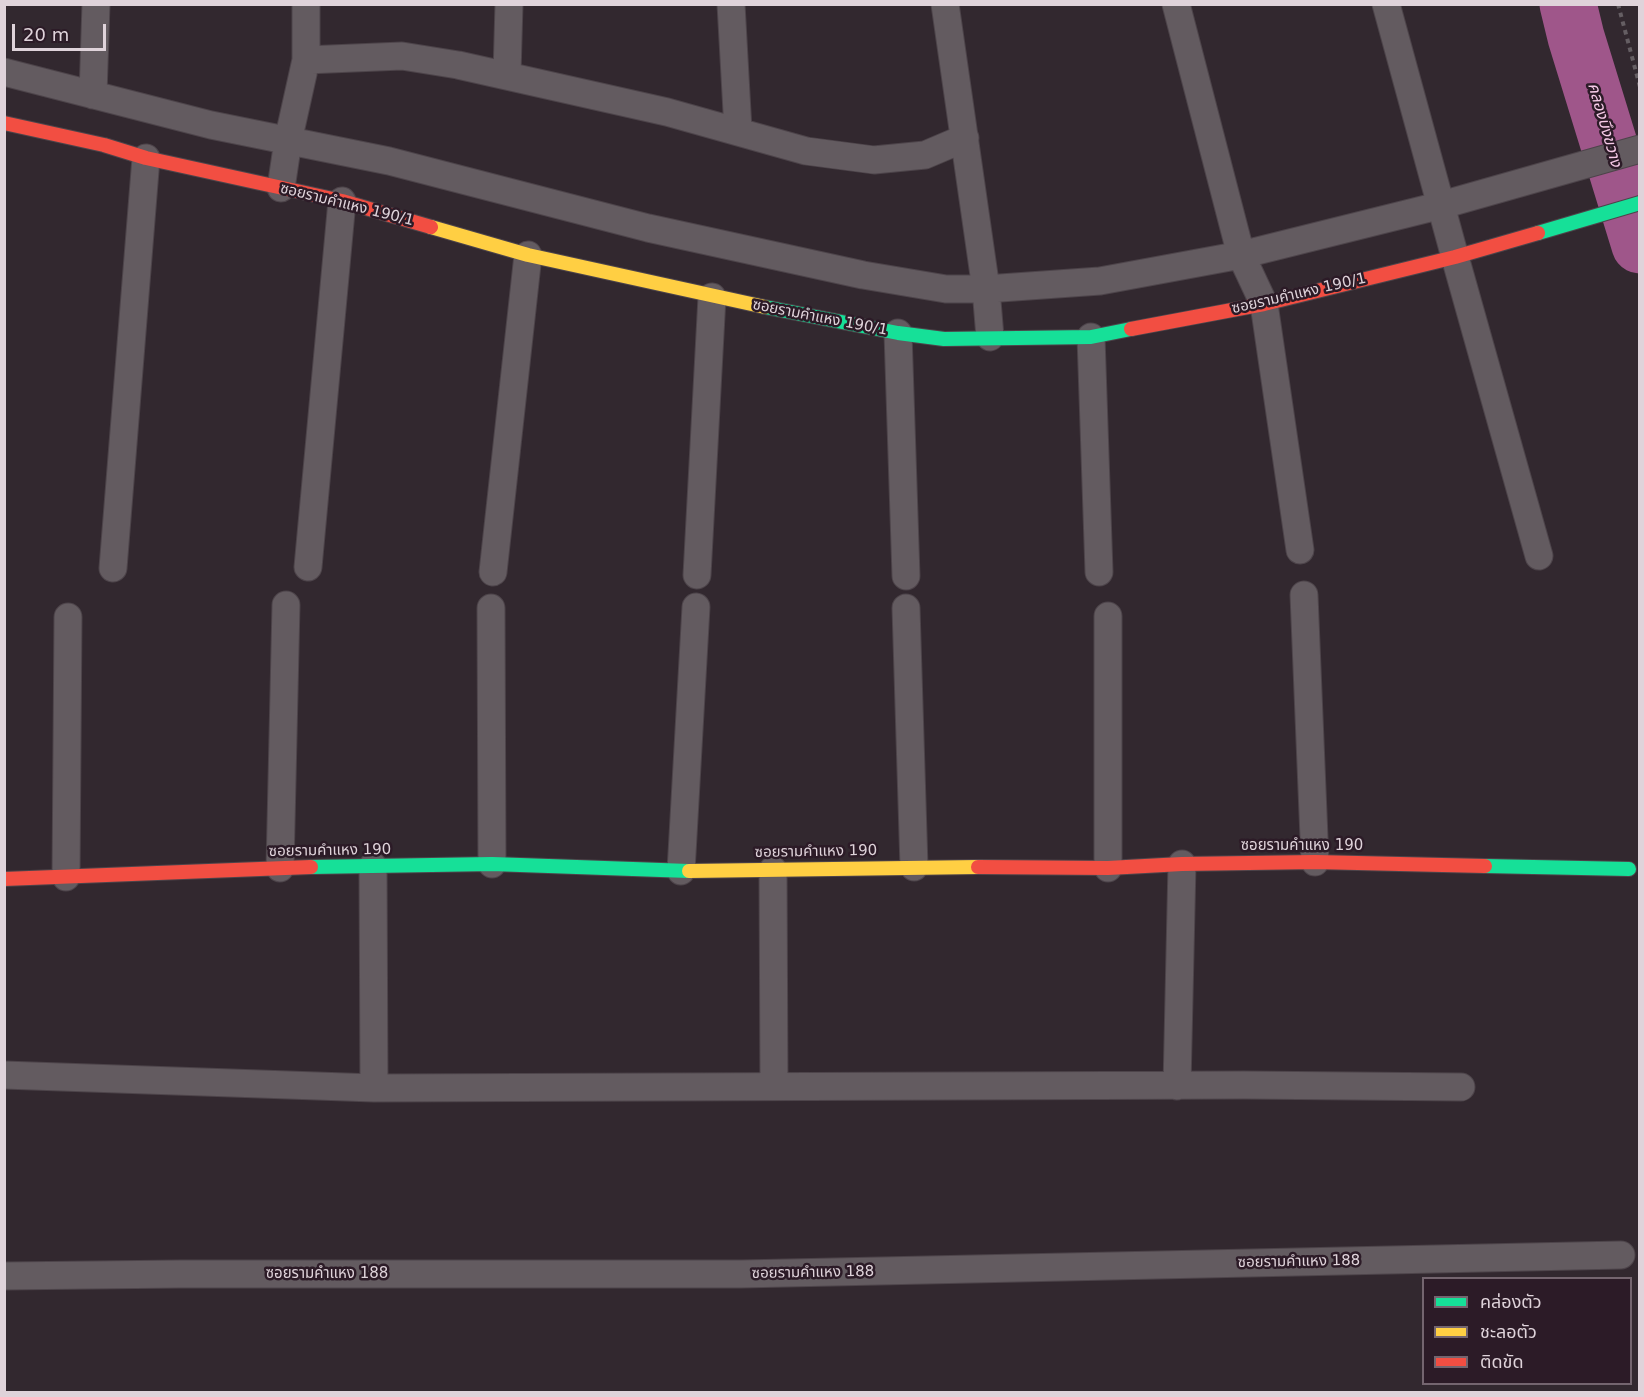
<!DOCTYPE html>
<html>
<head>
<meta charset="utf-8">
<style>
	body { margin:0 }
	#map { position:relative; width:1644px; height:1397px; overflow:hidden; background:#32282f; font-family:"DejaVu Sans","Noto Sans Thai",sans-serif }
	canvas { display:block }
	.frame { position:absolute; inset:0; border:6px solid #dfd3da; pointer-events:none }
	.legend { position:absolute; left:1422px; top:1277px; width:210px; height:108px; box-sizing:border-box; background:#2c1b27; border:2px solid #74656f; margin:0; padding:8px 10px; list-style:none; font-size:18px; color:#dfd3da }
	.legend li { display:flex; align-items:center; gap:12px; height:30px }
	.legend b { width:30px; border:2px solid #74656f }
	.scale { position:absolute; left:12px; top:24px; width:94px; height:27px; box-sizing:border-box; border:3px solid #dfd3da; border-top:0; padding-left:8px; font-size:18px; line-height:21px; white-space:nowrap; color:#dfd3da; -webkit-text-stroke:4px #2c1b27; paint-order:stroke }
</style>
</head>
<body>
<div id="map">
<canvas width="1644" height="1397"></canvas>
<div class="frame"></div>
<ul class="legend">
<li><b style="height:8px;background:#16e098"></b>คล่องตัว</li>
<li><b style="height:8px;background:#ffcf43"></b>ชะลอตัว</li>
<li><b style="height:8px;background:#f24e42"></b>ติดขัด</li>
</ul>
<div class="scale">20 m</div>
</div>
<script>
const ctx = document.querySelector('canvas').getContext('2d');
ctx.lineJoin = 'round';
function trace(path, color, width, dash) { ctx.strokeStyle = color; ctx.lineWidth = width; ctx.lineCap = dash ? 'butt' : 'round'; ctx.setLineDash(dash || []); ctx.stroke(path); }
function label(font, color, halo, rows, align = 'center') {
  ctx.font = font + ' "DejaVu Sans","Noto Sans Thai",sans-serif'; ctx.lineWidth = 5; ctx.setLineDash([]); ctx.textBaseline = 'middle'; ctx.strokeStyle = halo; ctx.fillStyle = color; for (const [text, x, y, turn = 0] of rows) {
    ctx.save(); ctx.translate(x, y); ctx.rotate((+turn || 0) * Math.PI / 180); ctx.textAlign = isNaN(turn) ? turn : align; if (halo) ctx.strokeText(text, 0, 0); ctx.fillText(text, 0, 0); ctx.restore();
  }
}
trace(new Path2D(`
	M1568,4L1576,37L1640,245`), '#9f568a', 57);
const street = new Path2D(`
	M731,4L738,130
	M945,4L986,289L990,337
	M1176,4L1241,255L1264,304L1300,550
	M1386,4L1455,257L1539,556
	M306,60L402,56L458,65L667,112L806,151L874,160L925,155L965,138
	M4,72L211,125L389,161L648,228L863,275L946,289H986L1100,281L1241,255L1442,205L1640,149
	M507,74L509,4
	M93,95L96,4
	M281,188L288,141L306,60V4
	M898,333L906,576
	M1091,337L1099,572
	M308,567L342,201
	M113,568L146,158
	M493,572L528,255
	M697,575L712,297
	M1304,595L1315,862
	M491,608L492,864
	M906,608L914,867
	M1108,616V868
	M373,866L374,1088
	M280,868L286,605
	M773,870L774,1086
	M681,871L696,607
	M66,877L68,617
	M4,1075L374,1088L1244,1085L1461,1087
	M1177,1086L1182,864
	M4,1276L180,1274H741L1621,1255`);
const fast = new Path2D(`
	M1538,233L1640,203
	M765,307L898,333L944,339L1091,337L1131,329
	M1485,866L1629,869
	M311,867L492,864L689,871`);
const slow = new Path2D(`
	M431,227L528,255L765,307
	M689,871L978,867`);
const jam = new Path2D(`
	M4,123L104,145L146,158L342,201L431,227
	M1131,329L1264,304L1455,257L1538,233
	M978,867L1108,868L1182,864L1315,862L1485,866
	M4,879L311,867`);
trace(street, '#4d444a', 29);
trace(fast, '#4d444a', 16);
trace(slow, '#4d444a', 16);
trace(jam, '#4d444a', 16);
trace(new Path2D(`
	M1618,4L1640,87`), '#655e63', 4, [4.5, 4.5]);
trace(street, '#635b60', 27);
trace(fast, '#16e098', 14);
trace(slow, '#ffcf43', 14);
trace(jam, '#f24e42', 14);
label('15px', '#dfd3da', '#2c1b27', [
	["ซอยรามคำแหง 190/1",347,205,14],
	["ซอยรามคำแหง 190/1",1299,294,-13],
	["ซอยรามคำแหง 190/1",820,318,11],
	["ซอยรามคำแหง 190",1302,846],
	["ซอยรามคำแหง 190",330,851,-1],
	["ซอยรามคำแหง 190",816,852,-1],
	["ซอยรามคำแหง 188",1299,1262,-1],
	["ซอยรามคำแหง 188",813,1273,-1],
	["ซอยรามคำแหง 188",327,1274]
]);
label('italic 16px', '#f7cbe8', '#2c1b27', [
	["คลองบึงขวาง",1604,125,74]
]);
</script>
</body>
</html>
